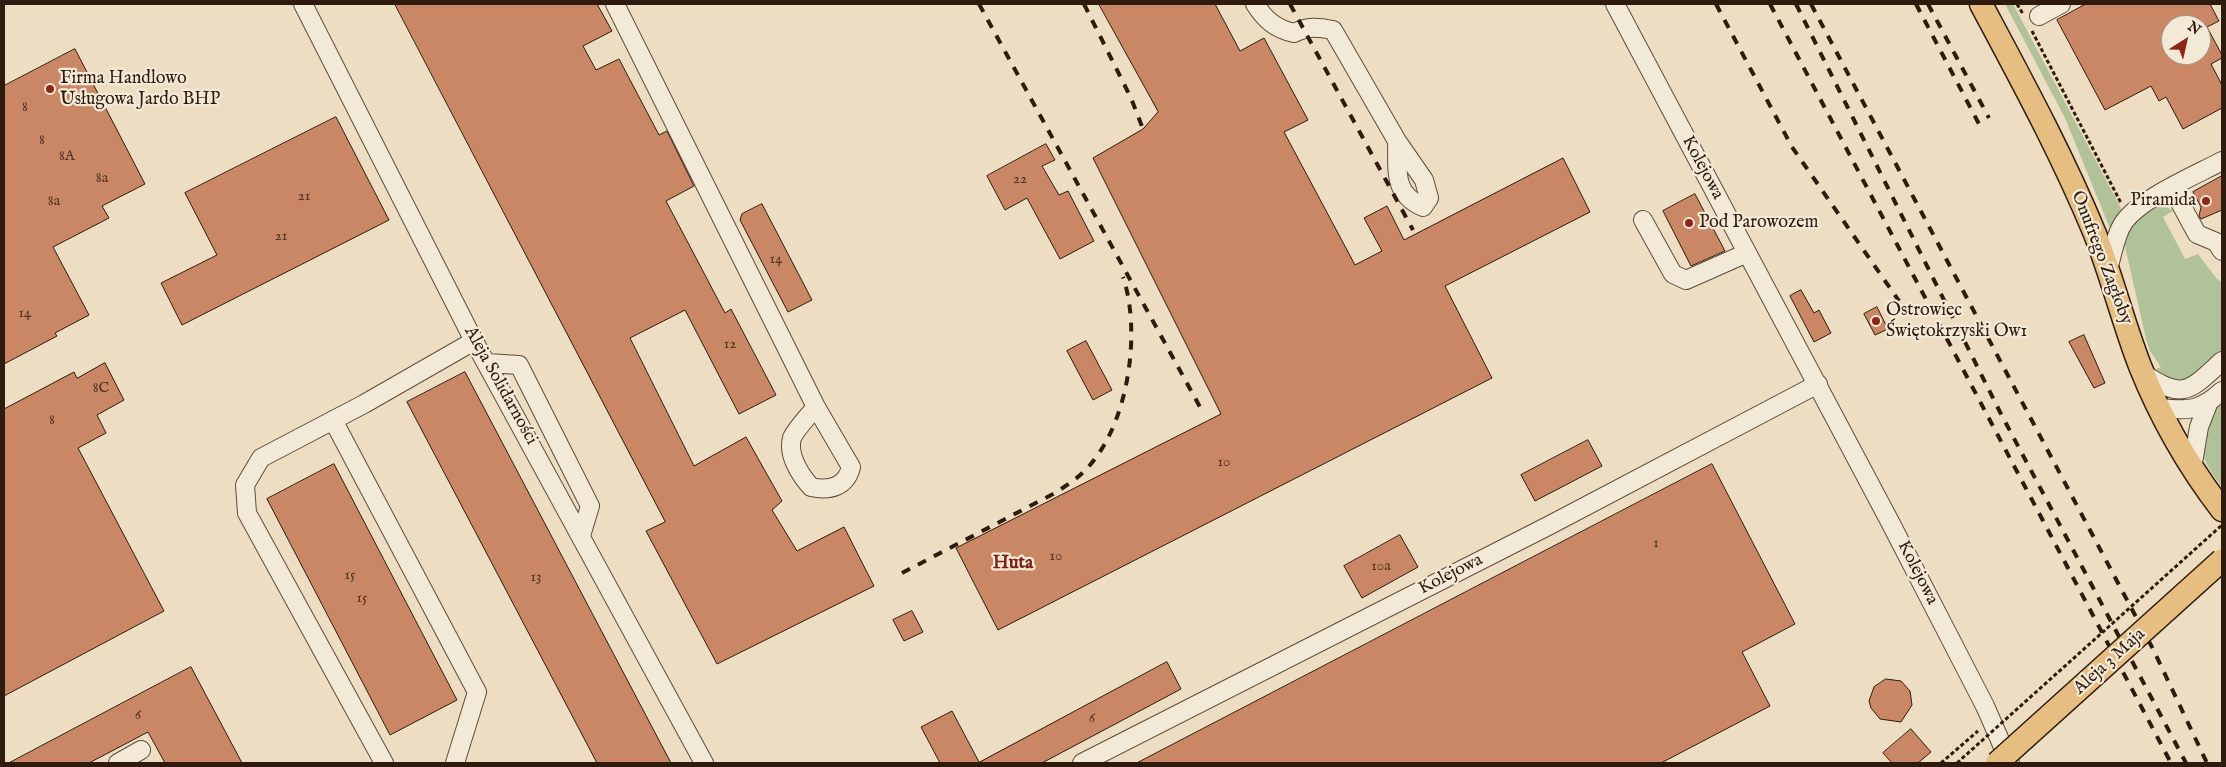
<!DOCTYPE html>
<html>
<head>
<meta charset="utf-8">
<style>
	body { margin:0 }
	#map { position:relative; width:2226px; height:767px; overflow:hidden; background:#edddc2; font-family:"IM FELL English",serif }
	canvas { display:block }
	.frame { position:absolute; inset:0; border:5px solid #2e1b0d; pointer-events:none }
	.north { position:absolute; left:2161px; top:15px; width:50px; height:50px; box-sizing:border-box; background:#f3e9d7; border:1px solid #a49786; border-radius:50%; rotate:35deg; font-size:14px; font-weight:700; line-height:20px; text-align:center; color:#2e1b0d }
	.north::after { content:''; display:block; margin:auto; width:18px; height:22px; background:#8f2418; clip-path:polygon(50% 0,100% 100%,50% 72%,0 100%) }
</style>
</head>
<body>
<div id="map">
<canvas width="2226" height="767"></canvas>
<div class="frame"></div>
<div class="north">N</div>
</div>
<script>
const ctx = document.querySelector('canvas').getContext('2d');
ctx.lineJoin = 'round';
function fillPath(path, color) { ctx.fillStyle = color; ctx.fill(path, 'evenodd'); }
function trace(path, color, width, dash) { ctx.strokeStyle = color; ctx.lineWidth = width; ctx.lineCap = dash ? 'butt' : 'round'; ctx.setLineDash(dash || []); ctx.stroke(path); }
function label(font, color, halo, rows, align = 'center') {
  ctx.font = font + ' "IM FELL English",serif'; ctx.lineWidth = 4.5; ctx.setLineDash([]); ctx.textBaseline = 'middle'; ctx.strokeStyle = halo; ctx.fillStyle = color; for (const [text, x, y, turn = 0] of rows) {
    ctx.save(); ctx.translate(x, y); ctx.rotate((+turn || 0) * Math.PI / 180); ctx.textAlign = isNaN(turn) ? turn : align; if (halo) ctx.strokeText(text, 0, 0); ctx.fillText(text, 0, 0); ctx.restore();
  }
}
fillPath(new Path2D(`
	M2005,4H2013L2123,212L2111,231L2065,118Z
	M2163,204L2173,211L2163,217L2185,259L2198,254L2217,279L2222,282V361L2191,387L2144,374L2161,367L2150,351L2146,339L2124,242C2129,224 2144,209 2163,204Z
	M2222,399V487C2194,452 2196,433 2222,399Z`), '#b2c298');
const building = new Path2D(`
	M395,4H597L612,31L583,46L596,70L619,59L659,135L667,131L694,186L666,201L725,313L731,309L776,395L739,414L685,310L630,338L694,466L746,437L782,501L772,510L797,551L844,527L874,586L717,664L646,531L665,522Z
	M1099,4H1215L1240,51L1264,38L1308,120L1284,132L1355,265L1382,251L1364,218L1387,206L1404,240L1563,158L1590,212L1445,286L1492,378L998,630L956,548L1221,414L1093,158L1143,129L1158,112Z
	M2086,4H2210L2219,21L2207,27L2222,55V58L2211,64L2222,85V108L2183,129L2166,97L2159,101L2151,86L2105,110L2057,20ZM2171,25H2201V55H2171Z
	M75,49L145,184L102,206L109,218L53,247L89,315L55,333L57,336L4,364V86Z
	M336,117L389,220L182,325L161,283L217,255L185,193Z
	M1046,144L1055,160L1042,166L1059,195L1068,191L1094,241L1060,259L1027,198L1005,210L987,176Z
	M2222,176V210L2201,219L2199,216L2201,207L2193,192Z
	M1695,194L1725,251L1691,266L1663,211Z
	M762,204L812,300L788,312L740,220L742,214Z
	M1801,290L1814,313L1819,310L1831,333L1814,342L1790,296Z
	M1877,307L1888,329L1875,335L1864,314Z
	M2084,335L2105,383L2094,388L2069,342Z
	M1086,341L1112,390L1093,400L1067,351Z
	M105,363L124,400L97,415L106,433L78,448L164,611L4,696V409L74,372L77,378Z
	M465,372L671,763H597L407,402Z
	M1588,440L1602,466L1535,501L1521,475Z
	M334,464L457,700L390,735L267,499Z
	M1712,464L1795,624L1742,652L1770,706L1661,763H1137Z
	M1400,535L1418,567L1362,598L1344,566Z
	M912,611L923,632L904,641L893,620Z
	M1167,662L1181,689L1042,763H940L921,727L952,711L979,762Z
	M191,667L242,763H165L148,732L89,763H9Z
	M1886,679L1901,681L1910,691L1912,705L1901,722L1880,719L1871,708L1869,701L1874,687Z
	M1911,729L1931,752L1918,763H1892L1883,753Z`);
fillPath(building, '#ca8765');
trace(building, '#2e1b0d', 1);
const minor = new Path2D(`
	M303,4L474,341L704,763
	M615,4L816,407L851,467C846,487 830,491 811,487C801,476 787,455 792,438C795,430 810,414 816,407
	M1255,4C1265,20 1276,29 1294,33C1308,26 1318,27 1333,30L1397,141L1424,180L1429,198L1423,207C1392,193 1398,170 1397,141
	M1615,4L1889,520L1985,706L2010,763
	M2039,16L2061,4
	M2172,188L2197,234L2216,242L2222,251
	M1643,220L1673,274L1686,280L1747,253
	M2108,269C2113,254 2115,235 2124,222C2141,198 2196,175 2222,161
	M487,363L519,365L590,506L581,536
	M2144,374C2184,401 2190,390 2222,361
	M2160,408C2189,411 2200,411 2222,391
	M333,420L477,692L455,763
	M2192,469L2199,427L2208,404
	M118,763L141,750
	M384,763L247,513L245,485L261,458L364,404L474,341
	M1082,763L1550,525L1818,384`);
const major = new Path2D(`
	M1981,4C2021,79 2062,154 2095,234C2112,277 2123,322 2140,366C2160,416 2189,467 2222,510`);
trace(minor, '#5e4c3a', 20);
trace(major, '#2e1b0d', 25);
trace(new Path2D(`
	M2017,4L2023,14
	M2032,31L2121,203
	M1941,763L1978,731`), '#2e1b0d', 3, [4, 2.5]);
trace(minor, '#f3e9d7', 18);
trace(major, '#e6be81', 22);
trace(new Path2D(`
	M979,4L1200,407
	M1084,4L1131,98L1143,129
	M1290,4L1413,230
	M1716,4L1792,147L1899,301
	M1770,4L2171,763
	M1796,4L2000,412L2186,763
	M1811,4L2153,649L2207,763
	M1916,4L1979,124
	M1928,4L1989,118
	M902,573L1053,494C1068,485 1083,475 1094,460C1129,416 1141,330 1123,277`), '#2e1b0d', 4, [9, 9]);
const majorBridge = new Path2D(`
	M1997,763L2222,560`);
trace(majorBridge, '#2e1b0d', 25, []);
trace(new Path2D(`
	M1957,763L2222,525`), '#2e1b0d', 3, [4, 2.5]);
trace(majorBridge, '#e6be81', 22);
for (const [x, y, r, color] of [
	[50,89,5,"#8f2418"],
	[2206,201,5,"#8f2418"],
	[1689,223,5,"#8f2418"],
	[1876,321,5,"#8f2418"]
]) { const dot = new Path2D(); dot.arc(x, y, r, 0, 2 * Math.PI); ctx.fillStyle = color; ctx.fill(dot); trace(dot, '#f3e9d7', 2); }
label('15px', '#553623', null, [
	["8",25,108],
	["8",42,141],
	["8A",67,157],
	["8a",102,179],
	["22",1020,180],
	["21",304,197],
	["8a",54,202],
	["21",281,237],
	["14",776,260],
	["14",25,314],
	["12",730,345],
	["8C",101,389],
	["8",52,421],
	["10",1224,463],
	["1",1656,544],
	["10",1056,557],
	["10a",1381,567],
	["15",350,576],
	["13",536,578],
	["15",362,599],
	["6",138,716],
	["6",1092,719]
]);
label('18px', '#2e1b0d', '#f3e9d7', [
	["Firma Handlowo",60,79],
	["Usługowa Jardo BHP",60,100],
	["Piramida",2196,201,"right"],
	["Pod Parowozem",1699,223],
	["Ostrowiec",1886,311],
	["Świętokrzyski Ow1",1886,332]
], 'left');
label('18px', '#2e1b0d', '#f3e9d7', [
	["Kolejowa",1702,168,62],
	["Onufrego Zagłoby",2101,258,69],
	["Aleja Solidarności",500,386,61],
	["Kolejowa",1917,573,63],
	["Kolejowa",1451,575,-27],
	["Aleja 3 Maja",2110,662,-42]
]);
label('bold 19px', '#7a1f14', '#f3e9d7', [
	["Huta",1013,564]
]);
</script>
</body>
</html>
